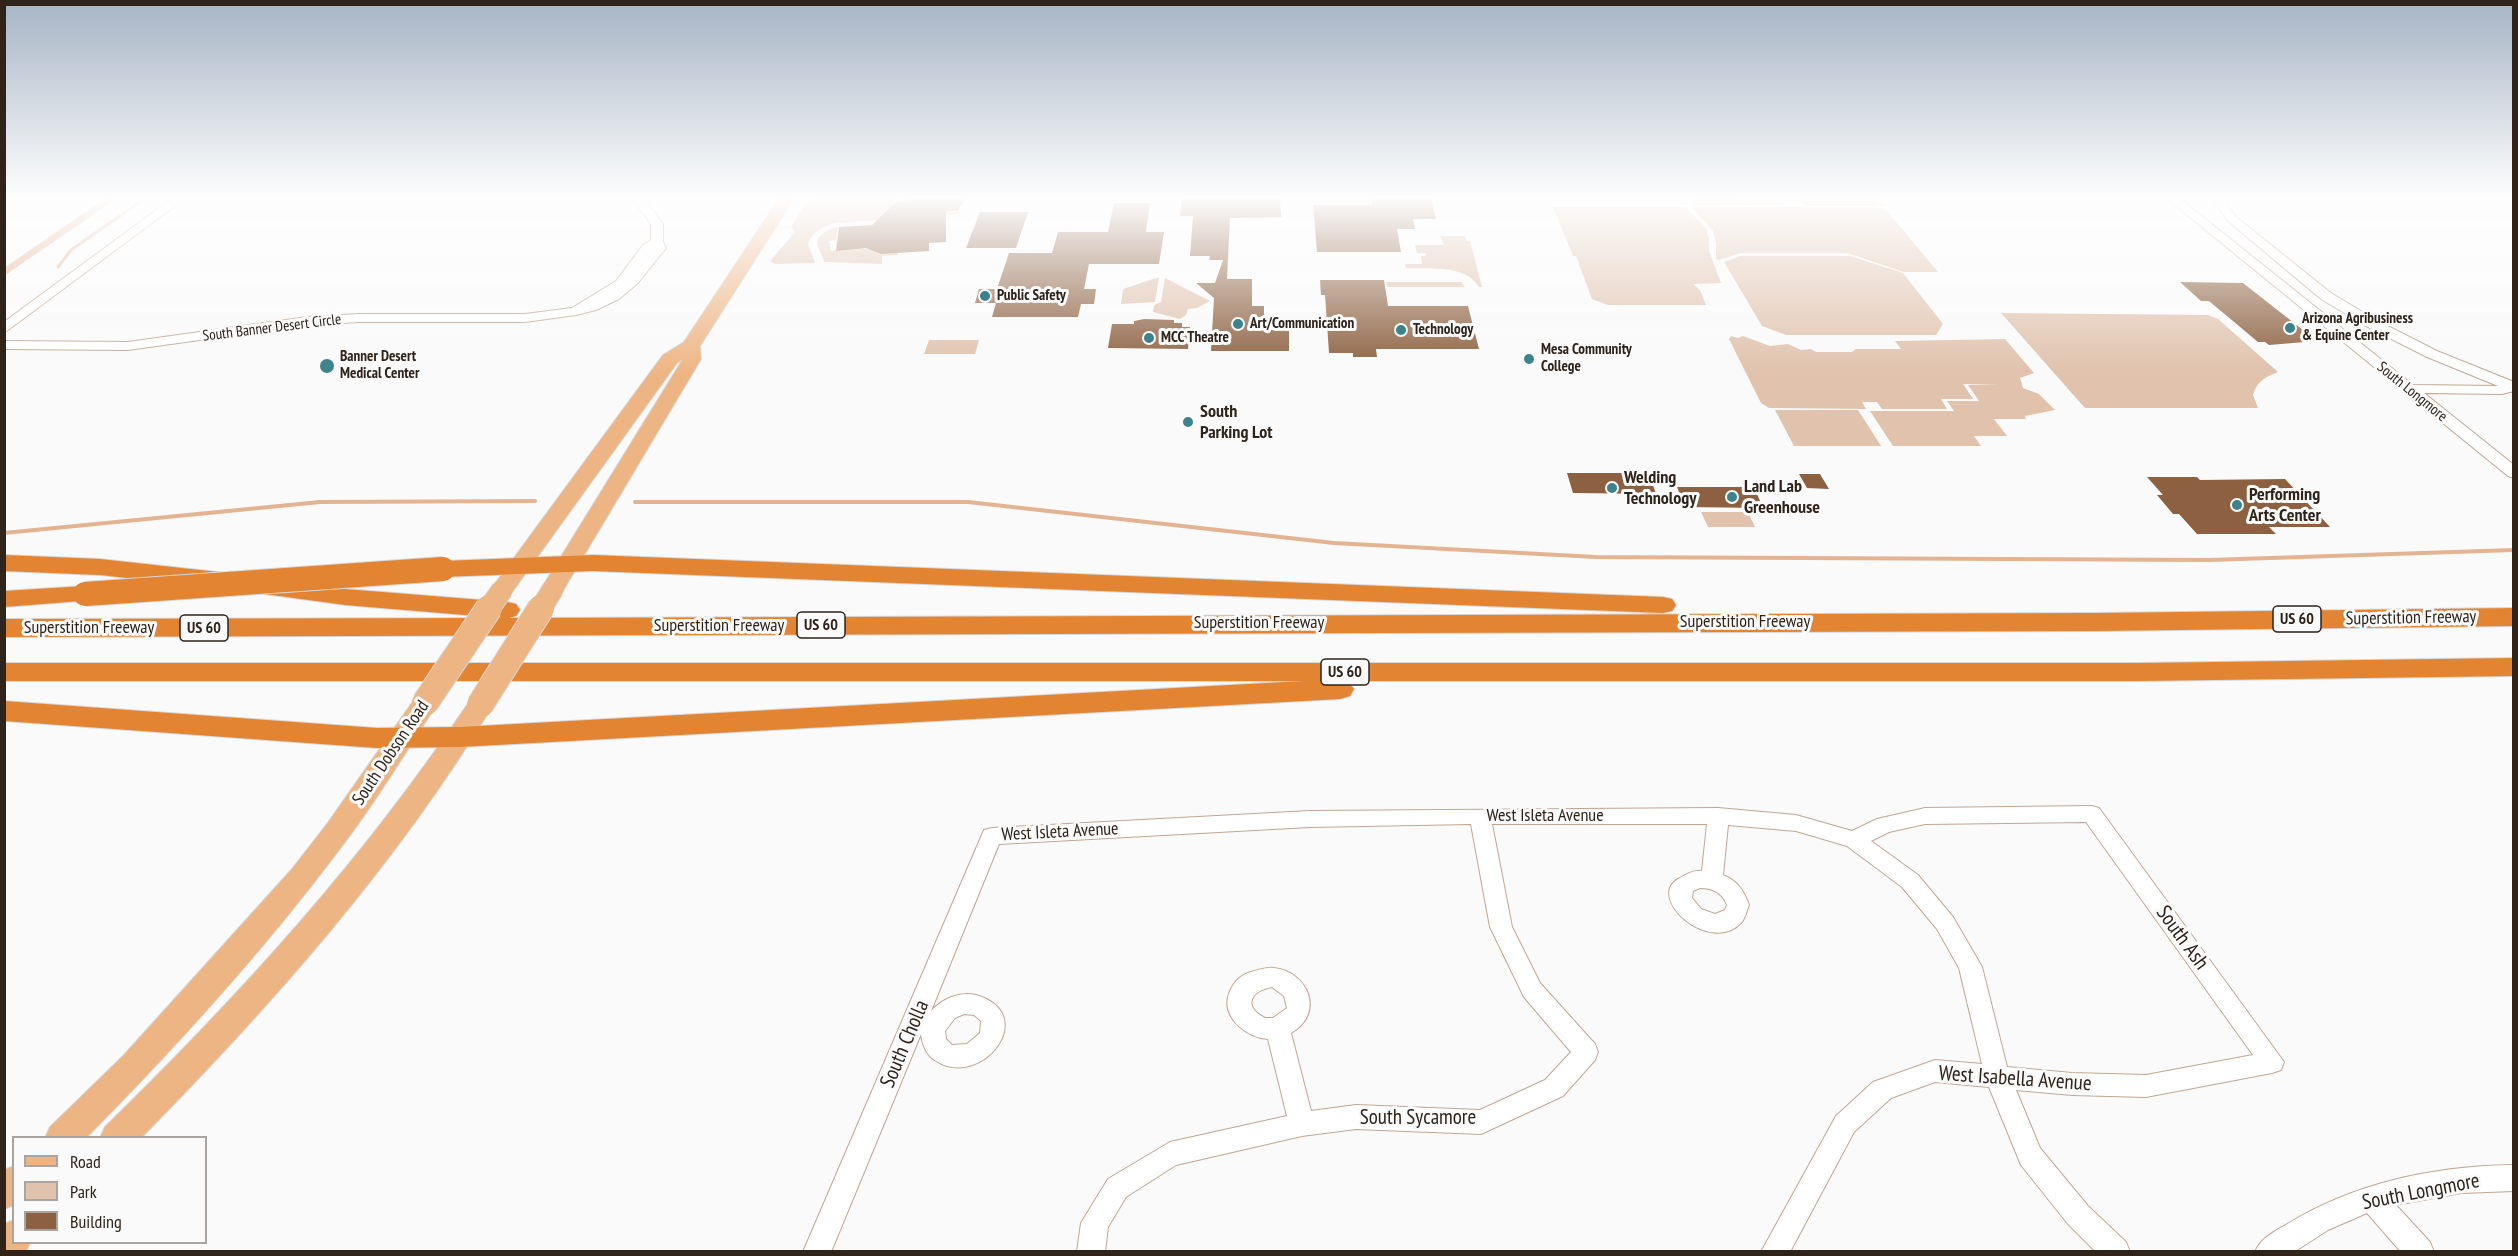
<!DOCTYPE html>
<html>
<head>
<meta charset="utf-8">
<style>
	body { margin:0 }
	#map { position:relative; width:2518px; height:1256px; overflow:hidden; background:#fafafa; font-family:"PT Sans Narrow",sans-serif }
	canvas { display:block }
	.frame { position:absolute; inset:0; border:6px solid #2f231a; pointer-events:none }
	.legend { position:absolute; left:12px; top:1136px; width:195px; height:108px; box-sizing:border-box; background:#fafafa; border:2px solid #a9a4a0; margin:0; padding:8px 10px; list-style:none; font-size:18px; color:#2f231a }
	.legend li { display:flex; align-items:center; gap:12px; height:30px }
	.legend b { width:30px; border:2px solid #a9a4a0 }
</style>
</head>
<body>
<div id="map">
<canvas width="2518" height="1256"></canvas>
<div class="frame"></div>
<ul class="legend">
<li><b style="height:8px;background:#eeb584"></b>Road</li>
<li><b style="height:16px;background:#e0c2ad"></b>Park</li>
<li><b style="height:16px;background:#8c6040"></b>Building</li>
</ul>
</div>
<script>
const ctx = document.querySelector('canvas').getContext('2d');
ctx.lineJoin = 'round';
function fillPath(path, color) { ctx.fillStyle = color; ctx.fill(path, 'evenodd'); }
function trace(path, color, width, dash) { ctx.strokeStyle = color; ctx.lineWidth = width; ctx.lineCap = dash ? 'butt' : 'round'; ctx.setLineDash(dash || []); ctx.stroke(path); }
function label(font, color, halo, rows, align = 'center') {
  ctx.font = font + ' "PT Sans Narrow",sans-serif'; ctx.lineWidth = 6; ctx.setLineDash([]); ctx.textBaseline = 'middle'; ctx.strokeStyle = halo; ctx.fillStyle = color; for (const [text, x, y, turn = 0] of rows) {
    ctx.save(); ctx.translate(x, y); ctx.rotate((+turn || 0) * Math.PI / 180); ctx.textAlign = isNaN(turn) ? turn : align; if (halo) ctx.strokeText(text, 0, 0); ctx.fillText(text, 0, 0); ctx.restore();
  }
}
fillPath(new Path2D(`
	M810,197H903L899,198L885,211L890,209L960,212L959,214L835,223C822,227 813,231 808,244L815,263L775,264L770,261L795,232L791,227Z
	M1688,197H1740L1743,201L1781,202L1785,205L1694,206Z
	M1756,197H1880L1887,206H1804L1798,200Z
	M1553,207H1685L1706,228L1709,238V251L1721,283L1693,284L1700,290L1706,305H1608L1592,299L1576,256H1573Z
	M1692,207H1874L1887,211L1938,272H1904L1847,253H1740L1719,260L1716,259V243L1713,231Z
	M838,227L836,240L829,241L831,251L876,248L875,252L880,254L898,253V255L882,256V264L824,262C823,255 820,253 818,247C814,235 829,229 838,227Z
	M1440,236H1465L1467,241H1470L1482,287H1479C1466,264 1428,269 1406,268L1405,264H1422L1421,256H1426V253H1417L1415,245H1444Z
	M1740,256H1850L1903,273L1943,324L1936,335H1786L1762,326L1724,262Z
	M1156,278H1159L1155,302L1121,304L1123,289Z
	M1165,278L1210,301L1197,308L1188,309L1186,315L1180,319L1153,312L1154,305L1161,302Z
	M1386,282H1461L1465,287H1387Z
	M2001,313L2208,315L2218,319L2278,372C2265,377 2257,381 2253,395L2258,408H2085Z
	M1731,336L1738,338L1743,336L1770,346L1788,344L1801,350L1811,349L1816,352H1852L1856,349H1901L1895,341L2005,339L2034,373L2020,378L2023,388L2039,394L2055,410L2025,416L2026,419H1994L2007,436H1974L1981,446H1893L1870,411H1954L1947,401H1979L1968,385H1999L1963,384L1973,399H1941L1947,409H1882L1877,402H1862L1866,409L1769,408L1761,403L1729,339Z
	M929,340H979L975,354H924Z
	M1775,410H1858L1881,446H1794Z
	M1701,512H1748L1755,527H1708Z`), '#e0c2ad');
trace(new Path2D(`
	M58,267L71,250L147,197`), '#e4b391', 3);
trace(new Path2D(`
	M635,502H968L1334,543L1596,557L2209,560L2514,550
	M4,533L320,502L535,501`), '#e4b391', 4);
fillPath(new Path2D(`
	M107,197H119L4,276V268Z`), '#e4b391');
fillPath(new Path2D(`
	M910,197H966L958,211H946V242L929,243V251L881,254L866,248L836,251L839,227L872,225L897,201H907Z
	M1182,197H1280L1281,217L1230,218L1227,279H1252V306H1264V330H1289V351H1211L1214,298L1196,283H1215L1223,260H1209L1210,256H1190L1193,216H1180Z
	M1372,199H1431L1436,219H1413L1415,229H1397L1401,252H1317L1313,205H1372Z
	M1114,203H1150L1146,232H1164L1159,264H1089L1084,289H1096L1094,304H1081L1078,317H992L996,303H975L979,289H997L1009,253H1052L1058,232H1108Z
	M980,212H1028L1016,248H966Z
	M1320,280H1384L1388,306H1468L1479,349H1376L1377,357H1353V353H1329L1325,295H1321Z
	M2180,282L2243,283L2317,341L2269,345L2265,342H2258L2209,301H2201Z
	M1144,319L1174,320V323H1182V327H1190L1188,349L1108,348L1112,324H1134V321Z
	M1567,473H1649L1656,494L1573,493Z
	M1799,474H1820L1829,489L1807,488Z
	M2147,477H2197L2200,480L2285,479L2330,527H2269L2276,534H2197L2179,514H2173L2157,495H2163Z
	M1677,487H1754L1763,508L1685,507Z`), '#8c6040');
const minor = new Path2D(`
	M174,197H187L4,333V322Z
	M631,197H643L663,224V242L666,248L638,283L619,299L596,310L576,315L525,322H359L307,325L128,350L4,349V341L128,342L307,317L359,314H525L572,308L616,281L643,245L651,240V224Z
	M2165,197H2178L2413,385L2498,386L2427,357L2364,325L2321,299L2228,221L2210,197H2222L2236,217L2331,293L2374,319L2437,351L2514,382V391L2502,394L2424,393L2514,465V478L2508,476Z
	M2092,806L2099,808L2284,1062L2281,1070L2272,1073L2146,1097L2072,1095L2016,1090L2040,1148L2088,1206L2126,1242L2130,1252H2096L2068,1224L2021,1165L1989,1087L1935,1082L1891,1098L1854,1132L1790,1252H1761L1836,1116L1873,1082L1935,1060L1982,1064L1959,968L1937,929L1902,887L1847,846L1796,831L1728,825L1723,875C1738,881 1744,891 1749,905C1747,910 1745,918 1742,922C1710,957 1643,896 1680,878C1687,874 1694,870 1702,871L1707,824H1492L1512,927L1540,983L1595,1044L1598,1052L1595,1060L1563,1096L1481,1134L1356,1129L1302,1136L1176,1165L1126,1197L1108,1227L1105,1252H1077L1081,1223L1108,1179L1170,1142L1287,1116L1268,1039C1248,1038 1223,1019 1228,997C1231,985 1239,975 1251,972C1258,970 1268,967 1274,968C1309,972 1325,1014 1291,1033L1311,1111L1356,1105L1480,1110L1545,1080L1571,1052L1524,997L1490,927L1471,824L1310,827L999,844L931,1011C942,999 960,991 976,995C1041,1014 982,1090 936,1061C927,1056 922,1045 921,1034L831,1252H803L984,830L992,828L1310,811L1718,808L1796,815L1852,831L1877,819L1925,808ZM2086,822L2253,1055L2146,1075L2072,1073L2007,1067L1982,967L1953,917L1918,875L1871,841L1889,832L1925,824ZM1700,888C1712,888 1722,892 1727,905L1725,910L1715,914L1701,909L1692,898L1693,891ZM1272,987L1284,996L1287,1008L1273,1018H1265C1242,1006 1251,991 1272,987ZM964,1014L974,1015L981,1021L980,1033L967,1044L952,1045L946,1039L945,1031L955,1018Z
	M2514,1165V1191L2461,1193L2396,1205L2430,1242L2434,1252H2401L2367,1213L2328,1230L2294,1252H2255C2261,1237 2276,1231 2289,1223C2357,1182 2435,1166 2514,1165Z`);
const major = new Path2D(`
	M780,197H795L700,346L701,359L561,594L553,596L545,594L541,589L683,359L677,363L510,595L502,597L494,595L490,590L494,585L663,355L684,342Z
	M425,694L434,697L438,703L434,709C405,753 377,800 345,842C267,947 178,1045 86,1138H45L50,1127L123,1056L292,869L327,824L416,697Z
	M480,696L489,699L493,705C396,865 272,1005 141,1138H100L105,1127C243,992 363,860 471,699Z
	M14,1166V1205L4,1209V1170Z
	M14,1220V1242H30L26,1252H4V1224Z`);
const highway = new Path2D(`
	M4,555L100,559L218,572L227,574L231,580L227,586L218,588L100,575L4,571Z
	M593,555L1663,597L1672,599L1676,605L1672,611L1663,613L593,571L443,577L434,575L430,569L434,563L443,561Z
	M259,578L345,589L507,602L516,604L520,610L516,616L509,618L2096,613L2514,608V626L2096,631L4,637V619L501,618L345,605L250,592L246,586L250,580Z
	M85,586L94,588L98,594L94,600L4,607V591Z
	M2514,658V676L2139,681H1347L1354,689L1350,696L1340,699L460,747L377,748L4,721V701L377,728L460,727L1303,681H4V663H2139Z`);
trace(minor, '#c5a58f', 2);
trace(major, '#dad7d6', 2);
trace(highway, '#dad7d6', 2);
fillPath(minor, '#fff');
fillPath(major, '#eeb584');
fillPath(highway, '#e38432');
const majorBridgeFar1 = new Path2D(`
	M488,610L502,590
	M540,610L553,589`);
const majorBridge = new Path2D(`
	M425,703L489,608
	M480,705L541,608`);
const highwayBridge = new Path2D(`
	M85,594L443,569`);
trace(majorBridgeFar1, '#dad7d6', 23, []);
trace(majorBridge, '#dad7d6', 28, []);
trace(highwayBridge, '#dad7d6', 26, []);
trace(majorBridgeFar1, '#eeb584', 21);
trace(majorBridge, '#eeb584', 26);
trace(highwayBridge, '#e38432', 24);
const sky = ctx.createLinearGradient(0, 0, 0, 373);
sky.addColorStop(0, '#a6b4c5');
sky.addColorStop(0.53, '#fdfdfd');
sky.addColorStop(1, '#fdfdfd00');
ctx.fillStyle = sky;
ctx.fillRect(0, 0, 2518, 373);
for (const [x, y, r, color] of [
	[985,296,6,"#3c838c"],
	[1238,324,6,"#3c838c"],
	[2290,328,6,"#3c838c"],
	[1401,330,6,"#3c838c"],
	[1149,338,6,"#3c838c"],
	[1529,359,6,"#3c838c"],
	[327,366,8,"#3c838c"],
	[1188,422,6,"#3c838c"],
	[1612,488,6,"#3c838c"],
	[1732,497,6,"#3c838c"],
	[2237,505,6,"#3c838c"]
]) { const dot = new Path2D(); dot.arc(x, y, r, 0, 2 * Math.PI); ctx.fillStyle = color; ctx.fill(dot); trace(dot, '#fafafa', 2); }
label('bold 15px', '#2f231a', '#fafafa', [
	["Public Safety",997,296],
	["Arizona Agribusiness",2302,319],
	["& Equine Center",2302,336],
	["Art/Communication",1250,324],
	["Technology",1413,330],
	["MCC Theatre",1161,338],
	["Mesa Community",1541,350],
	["College",1541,367],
	["Banner Desert",340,357],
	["Medical Center",340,374]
], 'left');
label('15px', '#2f231a', '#fafafa', [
	["South Banner Desert Circle",272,328,-7],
	["South Longmore",2412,392,39]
]);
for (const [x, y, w] of [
	[2297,619,48],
	[821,625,48],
	[204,628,48],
	[1345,672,48]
]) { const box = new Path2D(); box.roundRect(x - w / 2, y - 13, w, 26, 4.5); ctx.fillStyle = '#fafafa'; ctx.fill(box); trace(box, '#2f231a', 1.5); }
label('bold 16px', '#2f231a', null, [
	["US 60",2297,619],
	["US 60",821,625],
	["US 60",204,628],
	["US 60",1345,672]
]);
label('bold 18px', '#2f231a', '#fafafa', [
	["South",1200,412],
	["Parking Lot",1200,433],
	["Welding",1624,478],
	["Technology",1624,499],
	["Land Lab",1744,487],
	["Greenhouse",1744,508],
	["Performing",2249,495],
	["Arts Center",2249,516]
], 'left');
label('18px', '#2f231a', '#fafafa', [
	["Superstition Freeway",2411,618,-1],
	["Superstition Freeway",1745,622],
	["Superstition Freeway",1259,623],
	["Superstition Freeway",719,626],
	["Superstition Freeway",89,628],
	["South Dobson Road",391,753,-56],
	["West Isleta Avenue",1545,816],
	["West Isleta Avenue",1060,832,-3]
]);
label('21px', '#2f231a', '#fafafa', [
	["South Ash",2182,938,54],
	["South Cholla",905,1044,-67],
	["West Isabella Avenue",2015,1079,4],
	["South Sycamore",1418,1118],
	["South Longmore",2421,1192,-11]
]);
</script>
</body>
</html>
